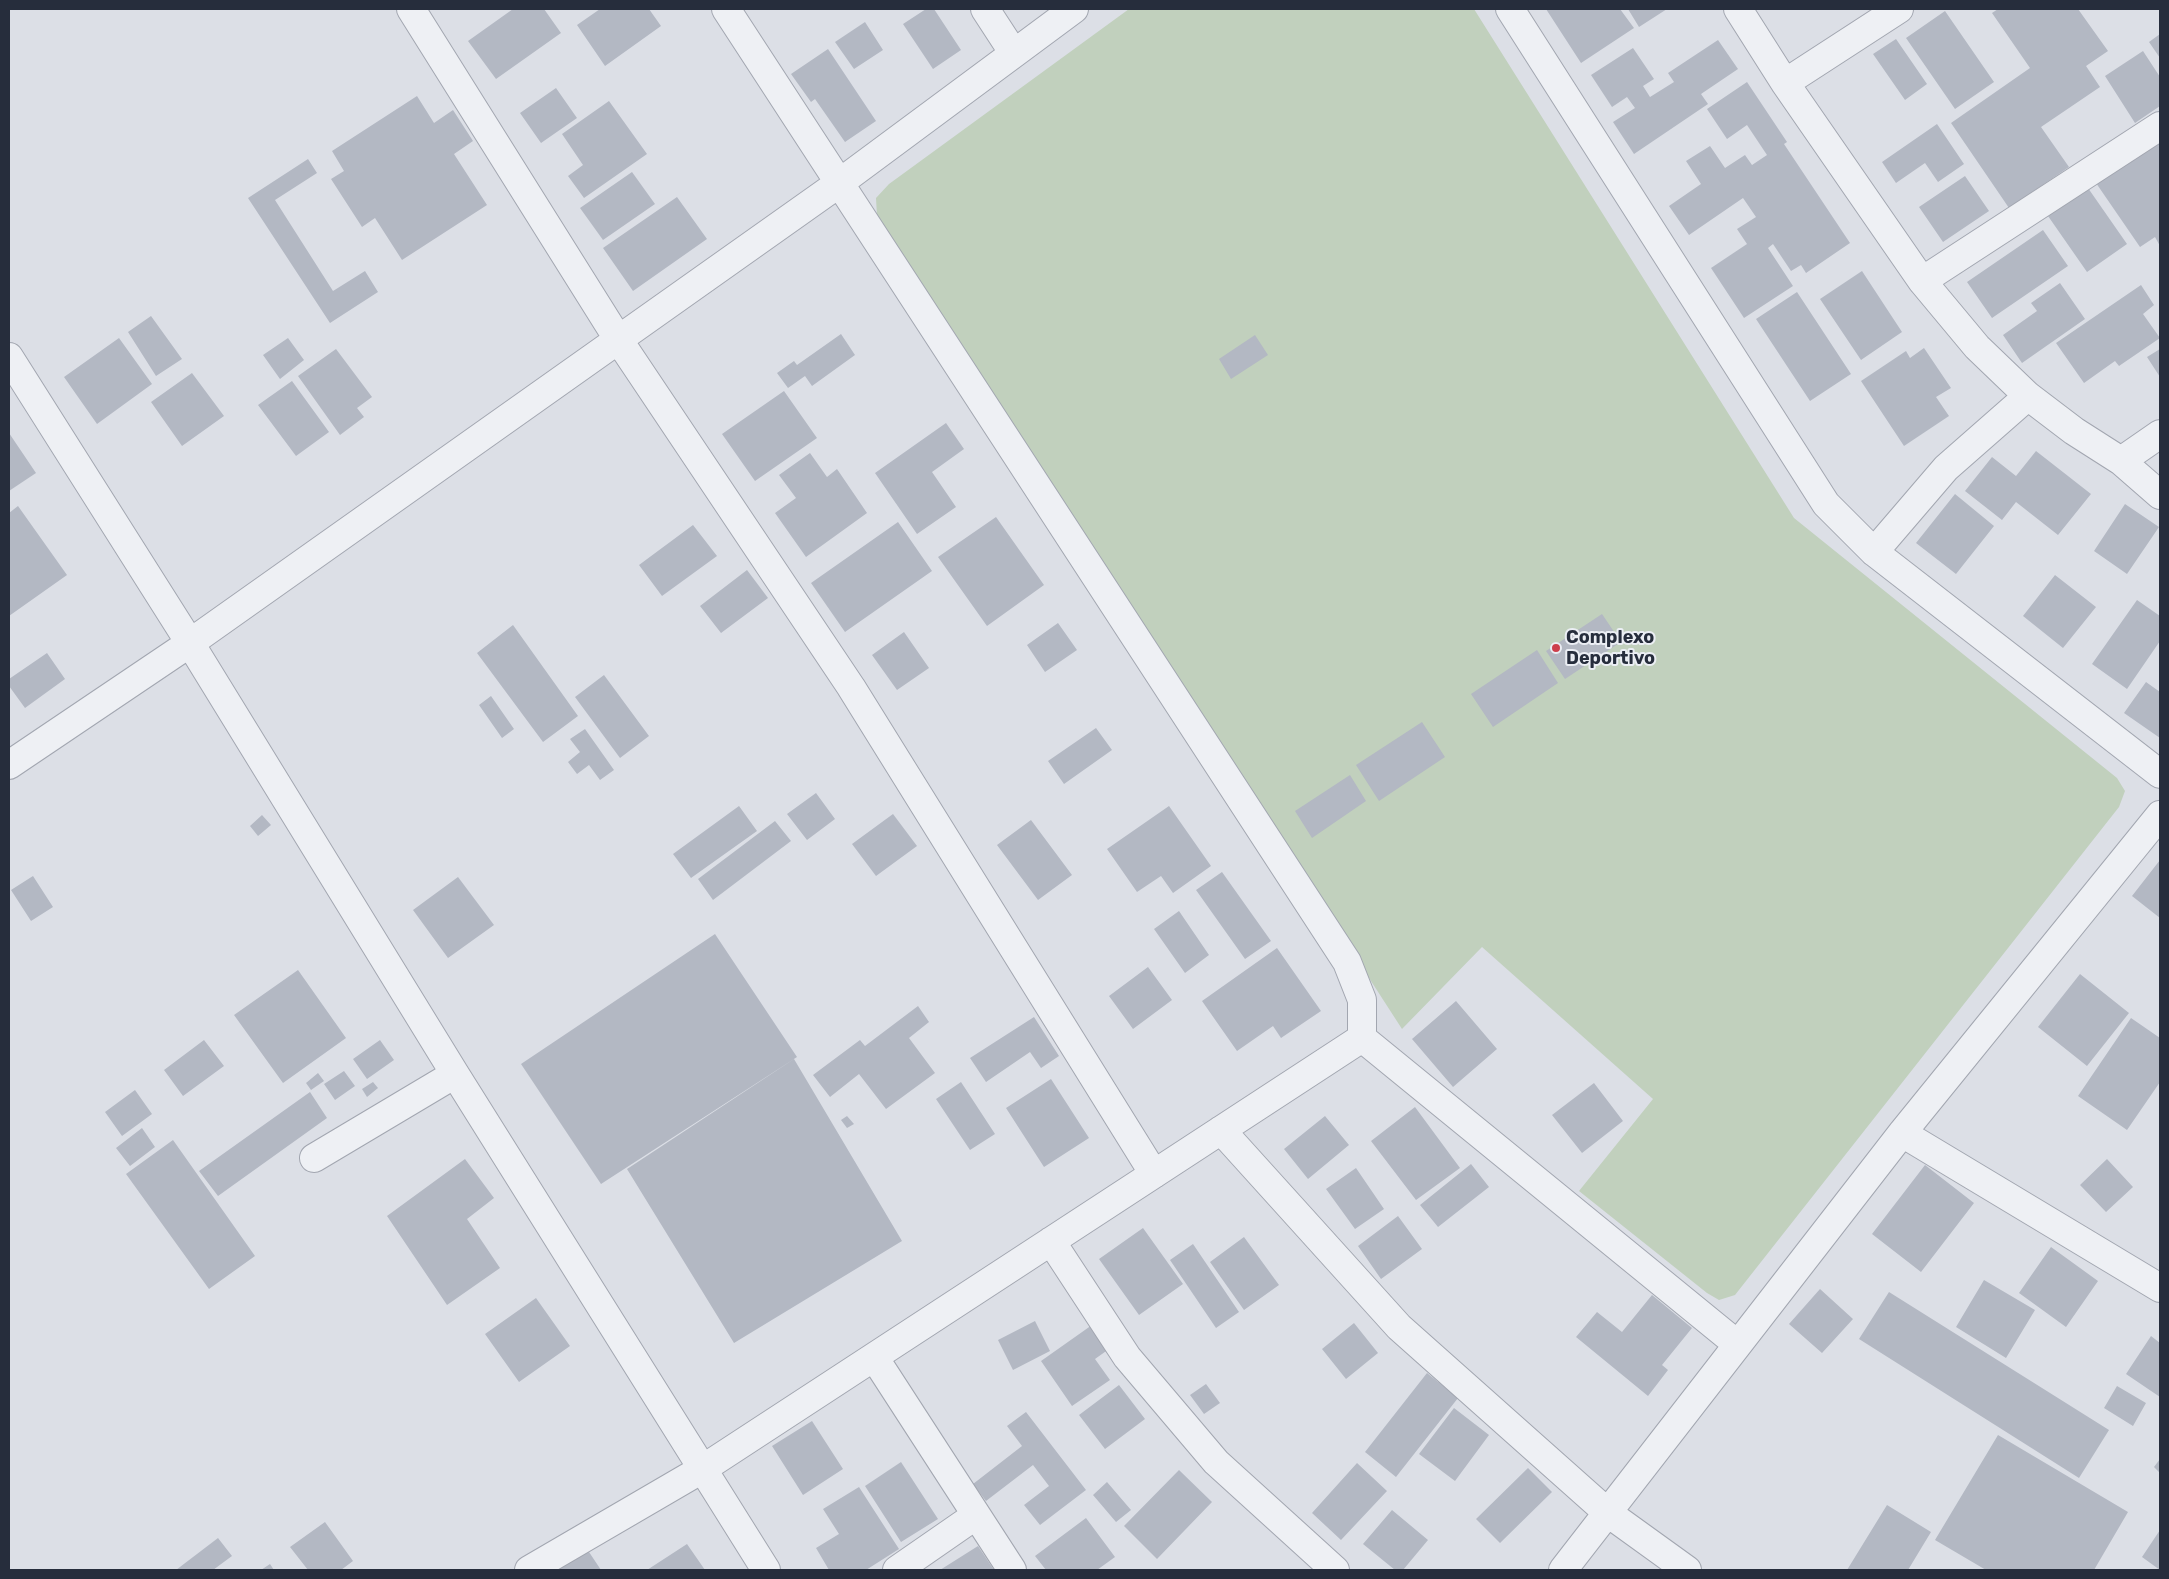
<!DOCTYPE html>
<html>
<head>
<meta charset="utf-8">
<style>
	body { margin:0 }
	#map { position:relative; width:2169px; height:1579px; overflow:hidden; background:#dcdfe6; font-family:Rubik,sans-serif }
	canvas { display:block }
	.frame { position:absolute; inset:0; border:10px solid #262d3c; pointer-events:none }
</style>
</head>
<body>
<div id="map">
<canvas width="2169" height="1579"></canvas>
<div class="frame"></div>
</div>
<script>
const ctx = document.querySelector('canvas').getContext('2d');
ctx.lineJoin = 'round';
function fillPath(path, color) { ctx.fillStyle = color; ctx.fill(path, 'evenodd'); }
function trace(path, color, width, dash) { ctx.strokeStyle = color; ctx.lineWidth = width; ctx.lineCap = dash ? 'butt' : 'round'; ctx.setLineDash(dash || []); ctx.stroke(path); }
function label(font, color, halo, rows, align = 'center') {
  ctx.font = font + ' Rubik,sans-serif'; ctx.lineWidth = 4; ctx.setLineDash([]); ctx.textBaseline = 'middle'; ctx.strokeStyle = halo; ctx.fillStyle = color; for (const [text, x, y, turn = 0] of rows) {
    ctx.save(); ctx.translate(x, y); ctx.rotate((+turn || 0) * Math.PI / 180); ctx.textAlign = isNaN(turn) ? turn : align; if (halo) ctx.strokeText(text, 0, 0); ctx.fillText(text, 0, 0); ctx.restore();
  }
}
fillPath(new Path2D(`
	M1129,9H1474L1794,518L2117,778L2125,791L2119,807L1735,1295L1719,1300L1707,1293L1579,1191L1653,1099L1482,947L1402,1029L877,216L876,198L889,184Z`), '#c1d0bd');
fillPath(new Path2D(`
	M513,9H544L561,33L496,79L468,41Z
	M600,9H649L661,26L605,66L577,25Z
	M926,9H934L961,50L933,69L903,24Z
	M1546,9H1620L1634,28L1581,63Z
	M1628,9H1667L1639,27Z
	M1998,9H2078L2108,51L2086,66L2100,87L2041,127L2069,167L2009,208L1951,123L2030,68L1992,13Z
	M1945,11L1994,82L1955,109L1906,38Z
	M865,22L883,50L854,69L835,42Z
	M2160,34V58L2149,42Z
	M1896,39L1927,84L1905,100L1873,54Z
	M1718,40L1738,69L1701,94L1708,104L1634,154L1613,122L1635,108L1627,97L1612,107L1591,75L1633,48L1654,79L1643,86L1650,97L1674,82L1668,73Z
	M828,49L876,121L845,142L815,99L811,102L791,74Z
	M2143,51L2160,77V106L2135,123L2105,76Z
	M1747,82L1787,142L1784,144L1850,243L1806,273L1801,265L1791,271L1773,244L1768,248L1793,286L1744,318L1711,268L1747,244L1737,229L1756,217L1743,198L1689,235L1669,206L1701,184L1686,161L1710,146L1725,168L1745,155L1752,165L1767,155L1747,125L1727,139L1707,109Z
	M556,88L577,118L541,143L520,113Z
	M417,96L434,123L453,110L473,141L454,154L487,205L402,260L375,218L362,227L331,179L344,171L332,151Z
	M609,101L647,154L584,198L568,176L583,165L562,134Z
	M1937,124L1964,164L1938,182L1925,163L1896,183L1882,162Z
	M2157,140L2160,144V246L2155,237L2140,247L2096,183Z
	M308,159L317,173L275,200L333,291L365,271L378,292L330,323L248,198Z
	M632,172L655,204L603,240L580,208Z
	M1965,176L1989,211L1943,242L1919,207Z
	M2088,188L2127,244L2087,272L2048,216Z
	M677,197L707,239L633,291L603,248Z
	M2043,230L2068,266L1992,318L1967,282Z
	M1862,271L1902,332L1861,360L1820,299Z
	M2060,283L2085,319L2022,363L2003,335L2037,311L2031,303Z
	M2141,285L2154,305L2143,314L2160,338L2119,366L2115,361L2084,383L2056,343Z
	M1797,292L1851,374L1810,401L1756,319Z
	M151,316L182,359L156,376L128,332Z
	M841,334L855,355L812,386L805,376L788,388L777,373L794,361L797,365Z
	M1255,335L1268,355L1231,379L1219,359Z
	M119,338L152,384L97,424L64,377Z
	M288,338L304,360L280,379L263,355Z
	M1924,348L1951,388L1936,397L1949,416L1904,446L1861,381L1906,351L1910,358Z
	M336,349L372,397L357,408L364,417L340,435L298,376Z
	M2160,349V377L2147,357Z
	M192,373L224,416L182,446L151,402Z
	M292,381L329,432L296,456L258,405Z
	M784,391L817,438L755,481L722,434Z
	M946,423L964,449L932,472L956,507L917,534L875,473Z
	M9,433L36,473L9,491Z
	M2036,451L2091,494L2058,535L2016,502L2002,520L1965,491L1992,457L2016,476Z
	M810,453L827,477L837,469L867,513L806,557L775,513L796,498L779,475Z
	M1955,494L1994,526L1956,574L1916,543Z
	M2125,504L2159,527L2127,574L2094,551Z
	M18,506L67,575L9,616V513Z
	M996,517L1044,585L987,626L938,557Z
	M898,522L932,571L845,632L811,583Z
	M693,525L717,556L662,596L639,565Z
	M747,570L768,598L721,633L700,606Z
	M2055,575L2096,607L2063,648L2023,616Z
	M2137,600L2160,616V641L2127,689L2092,664Z
	M1602,614L1621,642L1565,679L1546,651Z
	M1058,623L1077,650L1045,672L1027,645Z
	M513,625L578,716L543,742L477,653Z
	M904,632L929,668L897,690L872,655Z
	M1537,650L1558,683L1493,727L1471,694Z
	M47,653L65,679L25,708L9,686V679Z
	M604,675L649,736L620,758L575,697Z
	M2146,682L2160,692V738L2124,713Z
	M491,696L514,729L502,738L479,705Z
	M1422,722L1445,757L1379,801L1356,765Z
	M1096,728L1112,750L1064,784L1048,761Z
	M585,729L614,770L600,780L589,765L577,774L568,762L580,752L570,739Z
	M1350,775L1366,801L1312,838L1295,811Z
	M816,793L835,819L807,840L787,814Z
	M739,806L757,831L691,878L673,854Z
	M1169,806L1211,866L1173,893L1161,876L1137,892L1107,849Z
	M893,814L917,846L876,876L852,844Z
	M262,815L271,825L258,836L250,826Z
	M1031,820L1072,875L1038,900L997,845Z
	M775,821L791,841L713,900L698,879Z
	M2160,860V918L2132,896Z
	M1222,872L1271,941L1245,959L1196,890Z
	M33,876L53,907L31,921L11,890Z
	M458,877L494,925L448,958L413,910Z
	M1179,911L1209,955L1185,973L1154,929Z
	M715,934L797,1057L601,1184L521,1064Z
	M1277,948L1321,1011L1281,1038L1273,1026L1237,1051L1202,1001Z
	M1148,967L1172,1000L1133,1029L1109,996Z
	M298,970L346,1038L283,1083L234,1015Z
	M2080,974L2129,1013L2087,1066L2038,1027Z
	M1456,1001L1497,1049L1453,1087L1412,1039Z
	M918,1006L929,1022L909,1038L935,1073L886,1109L859,1074L830,1097L813,1075L860,1040L865,1046Z
	M1034,1017L1059,1056L1041,1068L1030,1052L986,1082L970,1058Z
	M2131,1018L2160,1038V1082L2127,1130L2078,1096Z
	M204,1040L224,1066L183,1096L164,1070Z
	M380,1040L394,1060L367,1079L353,1059Z
	M794,1059L902,1241L734,1343L627,1169Z
	M344,1071L355,1086L335,1100L324,1084Z
	M318,1073L324,1081L311,1090L306,1083Z
	M1051,1079L1089,1138L1044,1167L1006,1108Z
	M373,1082L378,1088L367,1097L362,1089Z
	M961,1082L995,1134L970,1150L936,1099Z
	M1594,1083L1623,1121L1582,1153L1552,1115Z
	M135,1090L152,1114L122,1136L105,1112Z
	M310,1092L327,1118L218,1196L199,1171Z
	M1415,1107L1460,1168L1416,1200L1371,1141Z
	M847,1116L854,1124L847,1128L841,1120Z
	M1325,1116L1349,1145L1308,1179L1284,1149Z
	M142,1128L155,1147L130,1166L116,1148Z
	M173,1140L255,1256L209,1289L126,1174Z
	M465,1159L494,1198L467,1219L500,1268L447,1305L387,1216Z
	M2107,1159L2133,1187L2106,1212L2080,1185Z
	M1471,1164L1489,1187L1438,1227L1420,1205Z
	M1925,1165L1974,1203L1921,1272L1872,1234Z
	M1356,1168L1384,1209L1355,1229L1326,1189Z
	M1398,1216L1422,1249L1381,1279L1358,1246Z
	M1143,1228L1183,1284L1139,1315L1099,1259Z
	M1244,1237L1279,1285L1244,1310L1210,1262Z
	M1193,1244L1239,1312L1216,1328L1170,1260Z
	M2051,1247L2098,1281L2066,1327L2019,1293Z
	M1984,1280L2035,1310L2006,1358L1956,1327Z
	M1820,1289L1853,1319L1822,1353L1789,1324Z
	M1889,1292L2109,1430L2079,1478L1859,1339Z
	M1652,1295L1692,1328L1662,1365L1668,1370L1648,1396L1576,1337L1597,1312L1622,1332Z
	M536,1298L570,1346L519,1382L485,1334Z
	M1035,1321L1050,1351L1013,1370L998,1340Z
	M1354,1323L1378,1353L1346,1379L1322,1349Z
	M1092,1325L1109,1349L1095,1359L1110,1380L1072,1406L1041,1361Z
	M2151,1336L2160,1343V1397L2126,1374Z
	M1427,1373L1458,1398L1396,1477L1365,1452Z
	M1206,1384L1220,1403L1204,1414L1190,1395Z
	M1119,1385L1145,1419L1105,1449L1079,1415Z
	M2117,1386L2146,1403L2133,1426L2104,1408Z
	M1454,1408L1489,1435L1455,1481L1419,1454Z
	M1026,1412L1086,1490L1040,1525L1024,1505L1049,1486L1033,1465L986,1501L973,1484L1022,1446L1007,1426Z
	M812,1421L843,1469L803,1495L772,1446Z
	M1998,1435L2128,1512L2094,1570H1986L1935,1540Z
	M2160,1459V1473L2154,1467Z
	M901,1462L938,1519L901,1542L865,1486Z
	M1357,1463L1387,1491L1341,1540L1312,1513Z
	M1528,1468L1552,1492L1500,1543L1476,1519Z
	M1179,1470L1212,1502L1157,1559L1124,1526Z
	M1107,1482L1131,1510L1116,1522L1093,1495Z
	M859,1487L899,1549L866,1570H829L816,1548L839,1534L823,1509Z
	M1887,1505L1931,1532L1908,1570H1847Z
	M1392,1510L1428,1540L1403,1570H1395L1363,1544Z
	M1086,1518L1115,1557L1097,1570H1046L1035,1556Z
	M325,1522L353,1561L341,1570H308L290,1547Z
	M2160,1530V1570L2142,1557Z
	M218,1538L232,1556L213,1570H176Z
	M687,1544L705,1570H647Z
	M978,1546L994,1570H940Z
	M587,1549L601,1570H556Z
	M270,1564L274,1570H261Z`), '#b3b8c3');
const minor = new Path2D(`
	M411,9L618,339L851,687L1154,1174
	M726,9L1347,962L1362,1000V1038L1737,1344
	M985,9L1013,52
	M1510,9L1826,504L1874,552L2160,774
	M1738,9L1785,83L1922,281L1977,347L2028,396L2074,431L2121,461L2160,495
	M1785,83L1899,9
	M1922,281L2160,126
	M9,357L190,643L455,1074L766,1570
	M2121,461L2160,434
	M1874,552L1946,468L2028,396
	M9,765L190,643L838,184L1074,9
	M1221,1130L1399,1327L1608,1513L1687,1570
	M1902,1133L2160,1288
	M314,1158L455,1074
	M1051,1241L1127,1357L1216,1462L1335,1570
	M874,1357L1012,1570
	M529,1570L704,1468L1362,1038
	M897,1570L975,1516
	M1563,1570L1902,1133L2160,815`);
trace(minor, '#a2a6b0', 30);
trace(minor, '#eef0f4', 28);
for (const [x, y, r, color] of [
	[1556,648,5,"#cd3f4c"]
]) { const dot = new Path2D(); dot.arc(x, y, r, 0, 2 * Math.PI); ctx.fillStyle = color; ctx.fill(dot); trace(dot, '#ebeef4', 2); }
label('bold 18px', '#262d3c', '#ebeef4', [
	["Complexo",1566,638],
	["Deportivo",1566,659]
], 'left');
</script>
</body>
</html>
